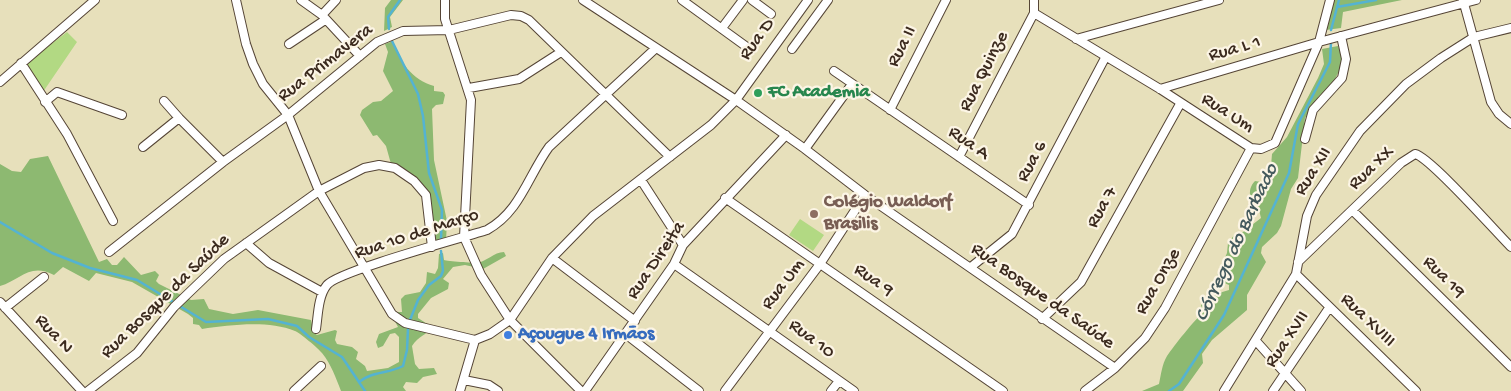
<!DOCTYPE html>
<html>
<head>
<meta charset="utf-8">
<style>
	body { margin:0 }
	canvas { display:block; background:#e7e0bb }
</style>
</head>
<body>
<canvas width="1511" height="391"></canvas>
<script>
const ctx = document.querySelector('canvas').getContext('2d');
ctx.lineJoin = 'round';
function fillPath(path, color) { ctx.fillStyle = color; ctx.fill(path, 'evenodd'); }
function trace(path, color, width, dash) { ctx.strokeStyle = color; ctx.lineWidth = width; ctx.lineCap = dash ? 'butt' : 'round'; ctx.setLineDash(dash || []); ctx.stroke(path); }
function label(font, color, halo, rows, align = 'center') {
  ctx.font = font + ' "Gochi Hand",sans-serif'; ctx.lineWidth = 4.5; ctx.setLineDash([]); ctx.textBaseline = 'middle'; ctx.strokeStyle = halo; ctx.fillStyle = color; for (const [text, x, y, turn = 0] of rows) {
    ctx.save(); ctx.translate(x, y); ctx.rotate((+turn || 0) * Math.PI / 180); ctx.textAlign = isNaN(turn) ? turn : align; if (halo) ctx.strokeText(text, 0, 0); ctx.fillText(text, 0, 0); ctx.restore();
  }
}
fillPath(new Path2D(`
	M67,32L77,42L43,92L25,64Z
	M800,219L824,235L813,251L789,235Z`), '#b2d983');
fillPath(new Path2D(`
	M391,0H403L390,17L392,27L384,31L385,8Z
	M1334,0H1402L1343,12L1341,28L1326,30Z
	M393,41C399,62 413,80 434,86V91L443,92L445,95L443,104L436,105L432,109L434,160L447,221L446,241L435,242C431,200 434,183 391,164L386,146L377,135L373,136L360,115L362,110L373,102L381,101L393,91L383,71L388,52L385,44Z
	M1338,46L1343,60L1339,71L1332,85L1319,96L1305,118L1298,178L1291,189L1281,226L1277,233L1262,247L1261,253L1266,262L1247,295V310L1212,340L1202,354L1203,363L1183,391H1142L1159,384C1161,375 1162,364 1167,356C1174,346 1194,320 1203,313L1201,305L1209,296L1229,290V285L1222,282L1213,285L1227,253L1228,243L1235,234L1243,232L1261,218L1259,210C1250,203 1246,190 1255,181L1261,182L1271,166L1272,154L1287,137L1318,78L1324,64L1322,49Z
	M48,156L99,262L107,259L112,265H117L124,257L141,275L155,271L159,275L156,281L159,284L191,300L204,299L209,309L233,314L258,310L311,320L314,333L317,335L335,330L337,331L335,340L337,344L352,347L358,352L356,359L365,366L367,371L388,368L399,362V337L395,333L390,334L383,346L378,348L376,342L379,334L398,327L391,314L393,312H402L401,299L405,295L420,292L426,283L427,272L435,274L438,268L439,254L443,253L444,260C447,261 474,263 477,263C486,262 494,252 504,252L506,256L483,269L465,265L453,267L443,279L449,283L448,289L431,298L418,314V318L432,327C427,335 418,336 412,346L415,364L419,369L434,368L437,374L423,377L417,383L406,382L403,387L406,391H341C336,378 331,364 322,353C318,348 300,333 295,331C268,320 230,325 202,329L199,325L193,324V318L188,314L132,282L96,273L89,281L63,267L54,275C30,262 20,280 0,286V164L12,171L21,172L30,159Z`), '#8db971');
trace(new Path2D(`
	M1337,7L1376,0
	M389,29L388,17L400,0
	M1331,30L1339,0
	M392,41L418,94L423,116L429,173L442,210L441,239
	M0,222L52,253L90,268L137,280L206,322L268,319L297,326L309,337L342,357L365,391
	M410,320L418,300L429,285L441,276L443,271L441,251
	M359,382C372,371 388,374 403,366L407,350L408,329
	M1169,391L1179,384L1224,315L1289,173L1298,124L1330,62L1331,42`), '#54b3d2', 2.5);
const minor = new Path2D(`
	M236,0L246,44L253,64L263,84L288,115L319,191L392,314L405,323L475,340L490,334L510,320L552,258L593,216L711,125L736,100L808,0
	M301,0L322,15L360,56
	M445,0V19L471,100L464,237L481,275L510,320L581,391
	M583,0L736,100L805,149L865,195L1115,368
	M682,0L751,50
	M752,0L771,14
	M1463,0L1491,102L1499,114L1511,124
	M1034,13L1160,89L1251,148L1261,149L1275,143L1319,42L1330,0
	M322,15L336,0
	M722,28L743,0
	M1076,39L1219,0
	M289,44L325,20
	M792,49L828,0
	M21,63L67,134L113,221
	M834,71L1029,205
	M0,82L95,0
	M469,88L519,79L561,52
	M1160,89L1319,42L1476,0
	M164,101L179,118
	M45,102L57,92L122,115
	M890,110L946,0
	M1305,139L1313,110L1342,78L1346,59L1341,36
	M143,147L179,118L223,162
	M805,149L852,84
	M959,157L1034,13V0
	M641,180L683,245
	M725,198L1003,391
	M1353,211L1511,367
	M246,243L269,263L322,292
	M109,252L223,162L288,115L377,42L403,31L449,30L511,15L521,16L529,20L670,157
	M552,258L635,321
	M1298,262L1401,163L1415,154C1430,157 1496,232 1511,247
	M674,264L854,391
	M971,267L1012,234L1105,58
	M1296,274L1416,391
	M0,302L82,391
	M5,308L44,277
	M1042,319L1081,282L1180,104
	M316,329C318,316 318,296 327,285C338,271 462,238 487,230C520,212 528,176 549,147L656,48
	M627,335L699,391
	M1256,341L1301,391
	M464,380L489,385L498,391
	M88,391L137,353L174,307L224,259L319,191L364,168L379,165L395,168L414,181L426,195L432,247
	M294,391L321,366
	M460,391L475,340
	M585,391L674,264L683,245L786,135
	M725,391L820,264L865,195
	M831,391L839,381
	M1085,391L1115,368L1145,338L1165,308L1251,148
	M1224,391L1296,274L1307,216L1316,195L1360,131L1406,84L1441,58L1474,37L1511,28
	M1273,391L1329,308`);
trace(minor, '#554536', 10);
trace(minor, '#fff', 8);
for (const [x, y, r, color] of [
	[758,93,5,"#2e9e5b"],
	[814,214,5,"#8d6e63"],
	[508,335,5,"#3f7fe0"]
]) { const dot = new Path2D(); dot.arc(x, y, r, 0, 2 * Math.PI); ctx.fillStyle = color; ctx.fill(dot); trace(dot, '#fcf5e5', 2); }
label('19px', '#3b2a1e', '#fcf5e5', [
	["Rua D",758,40,-54],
	["Rua II",903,47,-63],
	["Rua L 1",1235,50,-16],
	["Rua Primavera",326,64,-38],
	["Rua Quinze",985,72,-63],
	["Rua Um",1227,114,32],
	["Rua A",968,144,34],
	["Rua 6",1033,162,-62],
	["Rua XX",1372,169,-44],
	["Rua XII",1314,172,-58],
	["Rua 7",1103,208,-61],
	["Rua 10 de Março",417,235,-18],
	["Rua Direita",657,261,-56],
	["Rua 19",1443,278,45],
	["Rua 9",873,281,35],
	["Rua Onze",1159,282,-60],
	["Rua Um",784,285,-53],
	["Rua Bosque da Saúde",166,297,-44],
	["Rua Bosque da Saúde",1042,297,35],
	["Rua XVIII",1367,321,44],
	["Rua N",53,335,47],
	["Rua 10",811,340,37],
	["Rua XVII",1288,340,-56]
]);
label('bold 19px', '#27864d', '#fcf5e5', [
	["FC Academia",768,93]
], 'left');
label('bold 19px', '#785e54', '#fcf5e5', [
	["Colégio Waldorf",824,203],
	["Brasilis",824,225]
], 'left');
label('bold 19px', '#366cbe', '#fcf5e5', [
	["Açougue 4 Irmãos",518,335]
], 'left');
label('italic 20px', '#445a5d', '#fcf5e5', [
	["Córrego do Barbado",1238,243,-65]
]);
</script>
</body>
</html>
